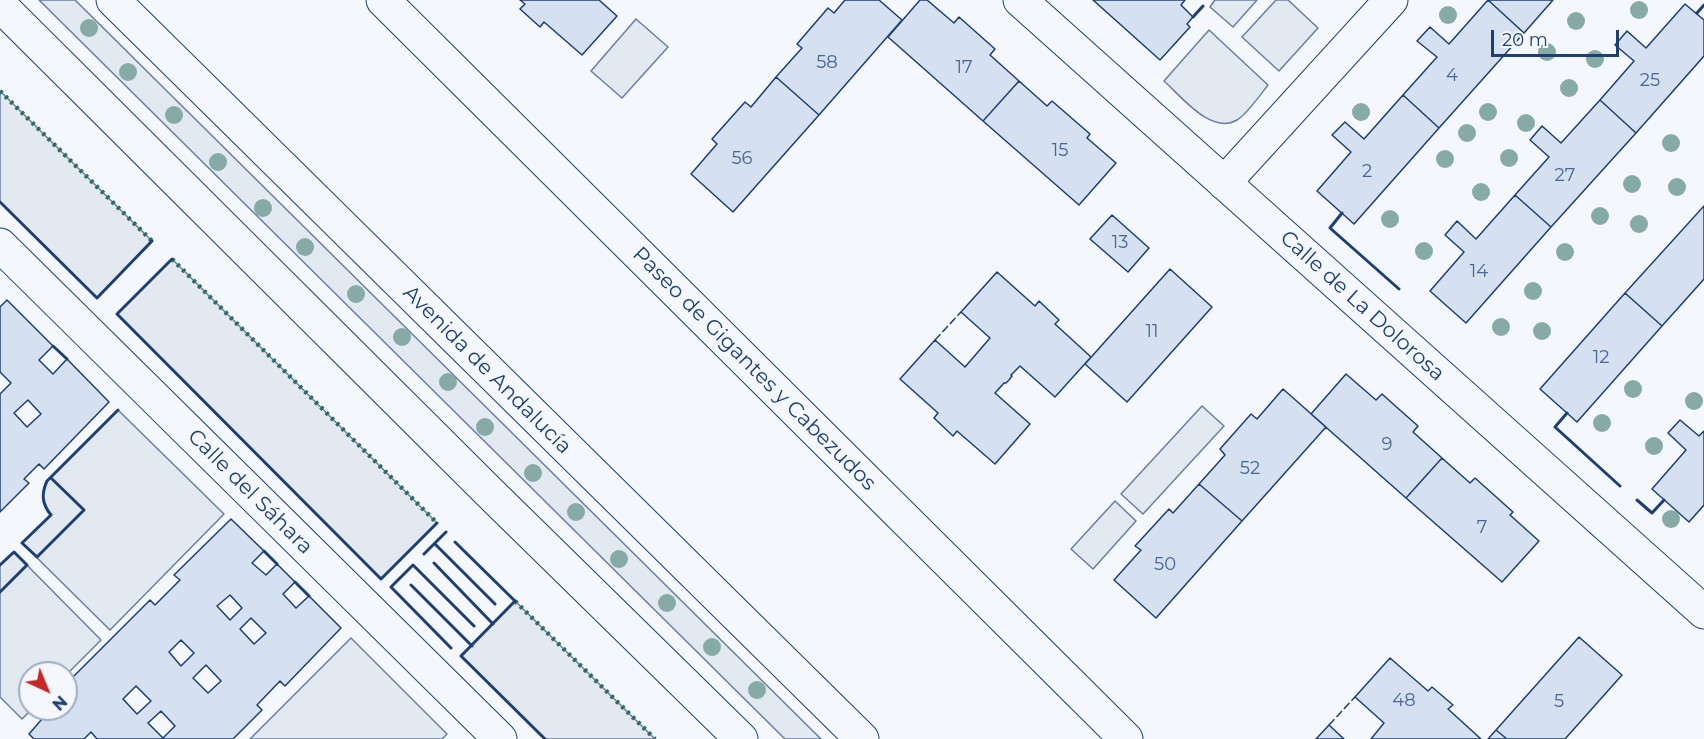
<!DOCTYPE html>
<html>
<head>
<meta charset="utf-8">
<style>
	body { margin:0 }
	#map { position:relative; width:1704px; height:739px; overflow:hidden; background:#f4f7fb; font-family:Montserrat,sans-serif }
	canvas { display:block }
	.north { position:absolute; left:18px; top:661px; width:60px; height:60px; box-sizing:border-box; background:#f4f7fb; border:2px solid #9eadc5; border-radius:50%; rotate:136deg; font-size:16px; font-weight:700; line-height:24px; text-align:center; color:#1d3f73 }
	.north::after { content:''; display:block; margin:auto; width:21px; height:27px; background:#c62828; clip-path:polygon(50% 0,100% 100%,50% 72%,0 100%) }
	.scale { position:absolute; left:1491px; top:30px; width:128px; height:27px; box-sizing:border-box; border:3px solid #1d3f73; border-top:0; padding-left:8px; font-size:18px; line-height:21px; white-space:nowrap; color:#1d3f73; -webkit-text-stroke:4px #f4f7fb; paint-order:stroke }
</style>
</head>
<body>
<div id="map">
<canvas width="1704" height="739"></canvas>
<div class="north">N</div>
<div class="scale">20 m</div>
</div>
<script>
const ctx = document.querySelector('canvas').getContext('2d');
ctx.lineJoin = 'round';
function fillPath(path, color) { ctx.fillStyle = color; ctx.fill(path, 'evenodd'); }
function trace(path, color, width, dash) { ctx.strokeStyle = color; ctx.lineWidth = width; ctx.lineCap = dash ? 'butt' : 'round'; ctx.setLineDash(dash || []); ctx.stroke(path); }
function label(font, color, halo, rows, align = 'center') {
  ctx.font = font + ' Montserrat,sans-serif'; ctx.lineWidth = 4.5; ctx.setLineDash([]); ctx.textBaseline = 'middle'; ctx.strokeStyle = halo; ctx.fillStyle = color; for (const [text, x, y, turn = 0] of rows) {
    ctx.save(); ctx.translate(x, y); ctx.rotate((+turn || 0) * Math.PI / 180); ctx.textAlign = isNaN(turn) ? turn : align; if (halo) ctx.strokeText(text, 0, 0); ctx.fillText(text, 0, 0); ctx.restore();
  }
}
const green = new Path2D(`
	M39,0H75L821,739H785Z
	M1215,0H1257L1233,27L1210,7Z
	M1276,0H1288L1318,28L1279,71L1242,37Z
	M636,19L668,47L622,98L591,71Z
	M1209,30L1268,85C1261,94 1246,115 1237,120C1211,135 1182,97 1164,81Z
	M0,91L152,241L97,298L0,202Z
	M172,259L437,523L381,579L117,314Z
	M1202,406L1224,426L1143,514L1121,494Z
	M118,410L224,514L110,630L22,543L51,515C42,504 41,494 47,481Z
	M1115,501L1136,521L1093,569L1071,549Z
	M14,552L101,640L66,675V673H30V709H32L22,719L0,697V565Z
	M515,601L655,739H545L461,656Z
	M351,638L447,734L442,739H250Z`);
fillPath(green, '#e3e9f0');
trace(green, '#687fa3', 1.5);
const building = new Path2D(`
	M520,0H599L617,16L582,55L544,22L540,27L520,9L525,4Z
	M845,0H879L902,20L819,115L776,77L802,48L797,44L828,8L834,13Z
	M920,0H927L954,23L959,17L995,49L990,55L1019,81L983,121L888,37Z
	M1093,0H1185L1181,5L1193,17L1187,24L1190,27L1160,60Z
	M1488,0L1524,33L1439,128L1403,95L1437,57L1417,41L1430,27L1449,44Z
	M1488,0H1553L1524,33Z
	M1685,4L1704,20V56L1636,133L1600,100L1634,61L1615,45L1627,31L1646,48Z
	M776,77L819,115L733,212L691,174L717,144L712,139L745,102L751,107Z
	M1019,81L1047,106L1052,101L1090,134L1087,138L1116,163L1079,205L983,121Z
	M1403,95L1439,128L1354,224L1317,191L1351,152L1332,135L1345,122L1364,139Z
	M1600,100L1636,133L1551,227L1515,195L1549,157L1530,140L1542,126L1561,143Z
	M1515,195L1551,227L1466,323L1430,291L1464,252L1445,235L1457,221L1476,239Z
	M1704,206V279L1662,326L1625,293Z
	M1112,215L1149,248L1128,272L1090,239Z
	M1170,269L1212,307L1127,402L1085,364Z
	M997,272L1035,306L1039,301L1059,320L1055,324L1091,357L1055,397L1020,366L1011,375L1012,376L1009,380L1006,383H1004L995,393L1030,424L995,464L957,431L953,436L934,418L938,413L900,379L935,340L965,367L990,338L961,312Z
	M1625,293L1662,326L1577,422L1540,389Z
	M7,300L53,346L39,360L53,374L67,359L109,402L44,469L39,464L24,479L29,483L0,512V394L11,383L0,372V307ZM28,400L41,414L27,427L14,413Z
	M1346,374L1376,400L1382,394L1401,411L1418,426L1413,432L1442,458L1406,498L1311,414Z
	M1283,389L1326,427L1242,521L1199,484L1225,455L1220,449L1251,414L1257,419Z
	M1680,420L1699,436L1704,431V505L1689,522L1652,489L1686,450L1668,433Z
	M1442,458L1470,483L1475,478L1513,512L1510,515L1539,541L1502,582L1406,498Z
	M1199,484L1242,521L1156,618L1114,580L1141,550L1135,546L1169,509L1173,513Z
	M231,519L264,551L252,563L266,575L277,564L295,582L283,594L296,608L309,596L341,628L285,686L280,681L257,705L262,710L233,739H97L91,732L84,739H34L29,734L42,719L37,714L42,709H66V684L150,600L155,605L180,580L174,575ZM230,595L242,608L230,620L217,606ZM251,618L266,633L254,644L240,629ZM181,640L194,653L181,666L169,652ZM206,665L221,681L208,693L193,678ZM136,686L151,701L137,714L123,699ZM161,711L175,726L163,738L148,723Z
	M1579,637L1622,675L1565,739H1507L1496,730Z
	M1390,658L1428,691L1432,687L1453,705L1448,709L1481,739H1371L1384,723L1355,697Z
	M1329,725L1344,739H1316Z
	M1496,730L1507,739H1488Z`);
fillPath(building, '#d5e0f0');
trace(building, '#1d3f73', 1.5);
const street = new Path2D(`
	M383,0L1126,739
	M1020,0L1704,612
	M1224,183L1391,0
	M0,245L500,739`);
const primary = new Path2D(`
	M113,0L862,739
	M0,5L489,492L741,739`);
trace(street, '#1d3f73', 35);
trace(primary, '#1d3f73', 35);
trace(street, '#f4f7fb', 33);
trace(primary, '#f4f7fb', 33);
trace(new Path2D(`
	M0,91L152,241
	M172,259L437,523
	M515,601L655,739`), '#2c6c60', 4.5, [3, 4.5]);
trace(new Path2D(`
	M935,340L961,312
	M1329,725L1355,697`), '#1d3f73', 1.5, [8, 3]);
trace(new Path2D(`
	M1697,13L1704,5
	M1193,17L1203,6
	M0,202L97,298L152,241
	M1342,213L1330,228L1399,289
	M172,259L117,314L381,579L437,523
	M53,346L67,359
	M1567,413L1555,427L1620,486
	M51,478L84,510L37,557L22,543L51,515C42,504 41,494 47,481L118,410
	M1637,500L1652,513L1664,500
	M455,542L515,601L461,656L545,739
	M435,544L495,604
	M264,551L277,564
	M424,554L446,532
	M434,563L493,624
	M0,565L14,552L27,565L0,592
	M295,582L309,596
	M411,585L472,646
	M451,648L391,587L413,565L474,626`), '#1d3f73', 3);
ctx.fillStyle = '#86aba6';
for (const [x, y] of [
	[1639,10],
	[1448,15],
	[1576,21],
	[89,28],
	[1547,52],
	[1595,59],
	[128,72],
	[1569,88],
	[1361,112],
	[1488,112],
	[174,115],
	[1526,123],
	[1467,133],
	[1671,143],
	[1509,158],
	[1445,159],
	[218,162],
	[1632,184],
	[1677,187],
	[1481,192],
	[263,208],
	[1600,216],
	[1390,219],
	[1639,224],
	[305,247],
	[1424,251],
	[1565,252],
	[1533,291],
	[356,294],
	[1501,327],
	[1542,331],
	[402,337],
	[448,382],
	[1633,389],
	[1694,401],
	[1602,423],
	[485,427],
	[1654,446],
	[533,473],
	[576,512],
	[1671,519],
	[619,559],
	[667,603],
	[712,647],
	[757,690]
]) { ctx.beginPath(); ctx.arc(x, y, 9, 0, 2 * Math.PI); ctx.fill(); }
label('18px', '#4b6792', null, [
	["58",827,63],
	["17",964,68],
	["4",1452,76],
	["25",1650,81],
	["15",1060,151],
	["56",742,159],
	["2",1367,172],
	["27",1565,176],
	["13",1120,243],
	["14",1479,272],
	["11",1152,332],
	["12",1601,358],
	["9",1387,445],
	["52",1250,469],
	["7",1482,528],
	["50",1165,565],
	["48",1404,701],
	["5",1559,702]
]);
label('21px', '#1d3f73', '#f4f7fb', [
	["Calle de La Dolorosa",1362,306,42],
	["Paseo de Gigantes y Cabezudos",754,369,45],
	["Avenida de Andalucía",487,370,45],
	["Calle del Sáhara",250,492,45]
]);
</script>
</body>
</html>
